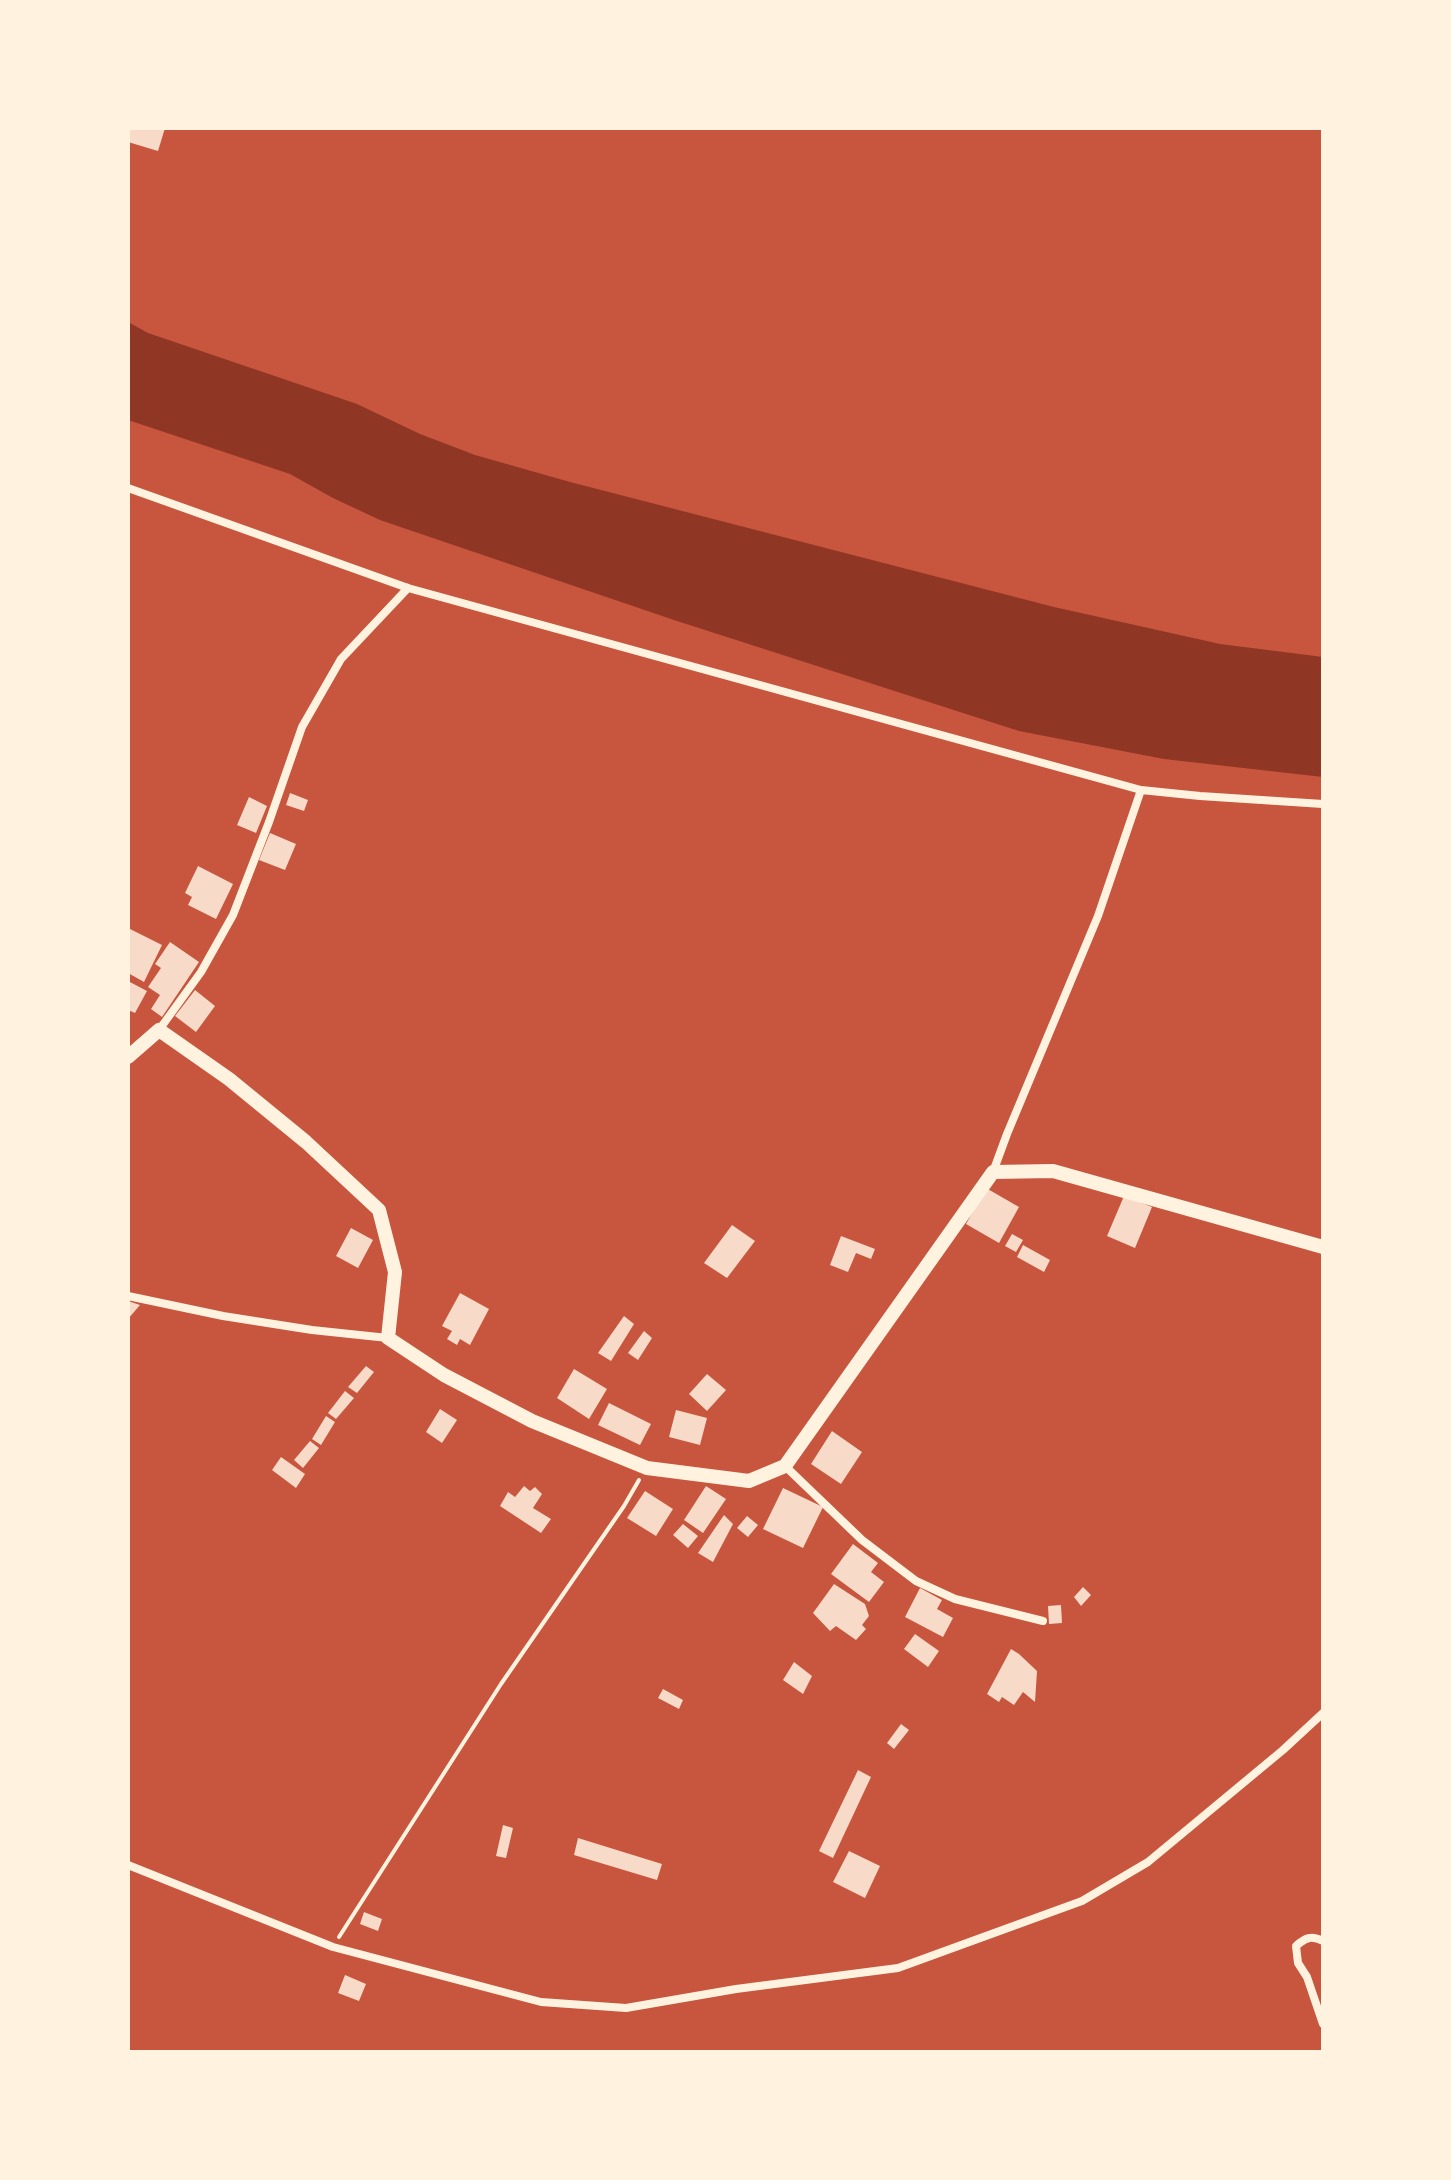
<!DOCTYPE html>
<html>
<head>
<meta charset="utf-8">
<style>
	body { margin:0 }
	#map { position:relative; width:1451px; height:2180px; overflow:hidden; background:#c8553d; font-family:"Alegreya Sans",sans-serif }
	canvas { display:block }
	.frame { position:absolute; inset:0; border:130px solid #fff3e0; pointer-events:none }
</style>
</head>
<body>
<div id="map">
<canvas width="1451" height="2180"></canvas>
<div class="frame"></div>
</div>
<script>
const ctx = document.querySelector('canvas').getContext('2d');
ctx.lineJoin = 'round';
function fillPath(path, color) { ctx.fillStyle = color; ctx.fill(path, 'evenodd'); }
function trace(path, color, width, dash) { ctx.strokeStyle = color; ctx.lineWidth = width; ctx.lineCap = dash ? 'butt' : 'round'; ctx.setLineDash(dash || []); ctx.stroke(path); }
fillPath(new Path2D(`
	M128,322L148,333L357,404L420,434L475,455L570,482L1054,607L1220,644L1323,657V777L1164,759L1019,731L674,620L380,520L333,498L290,474L128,420Z`), '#8f3625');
fillPath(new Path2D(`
	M128,128H165L158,151L128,142Z
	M290,793L308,800L304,811L286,805Z
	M249,797L267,806L256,833L237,825Z
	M270,833L296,844L285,870L259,860Z
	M198,866L233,884L216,919L188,905L192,897L185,893Z
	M130,929L162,945L144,982L128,973V934Z
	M170,942L199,962L162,1017L151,1009L160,995L148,987L161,968L155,964Z
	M128,981L147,991L135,1013L128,1010Z
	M195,990L215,1006L196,1032L175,1016Z
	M986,1188L1019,1207L999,1243L966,1224Z
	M1124,1196L1152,1207L1135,1248L1107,1236Z
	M732,1225L755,1241L727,1278L704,1263Z
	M351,1228L373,1240L358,1268L336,1256Z
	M1012,1234L1023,1240L1016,1252L1005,1246Z
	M841,1236L875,1249L871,1259L856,1253L848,1272L830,1265Z
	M1023,1245L1050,1260L1044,1272L1017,1257Z
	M460,1293L489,1309L470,1345L460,1339L457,1345L447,1339L452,1331L442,1326Z
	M128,1301L140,1305L128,1319Z
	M624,1316L634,1324L611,1361L598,1353Z
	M644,1331L652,1338L638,1360L628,1353Z
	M366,1366L374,1372L357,1393L348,1387Z
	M574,1369L607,1389L589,1419L557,1398Z
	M707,1374L726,1390L707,1411L689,1394Z
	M345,1391L354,1398L336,1419L328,1413Z
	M609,1403L651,1424L640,1445L598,1425Z
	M440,1409L457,1420L442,1443L426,1432Z
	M676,1410L707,1418L700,1445L669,1437Z
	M326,1416L335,1422L321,1445L312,1439Z
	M832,1431L862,1452L841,1484L811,1464Z
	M310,1441L319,1448L303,1468L294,1460Z
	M281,1457L305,1474L296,1488L272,1470Z
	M524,1486L530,1491L535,1487L542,1494L533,1508L551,1519L541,1533L500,1506L508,1492L515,1497Z
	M706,1486L726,1499L703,1533L684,1520Z
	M783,1488L823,1507L803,1548L763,1529Z
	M645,1491L673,1509L656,1536L627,1518Z
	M724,1515L733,1524L713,1562L698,1553Z
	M747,1516L758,1525L748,1537L737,1528Z
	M683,1524L698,1536L688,1548L673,1535Z
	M853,1544L878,1563L871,1572L884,1582L869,1602L831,1574Z
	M834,1584L865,1604L869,1616L862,1625L866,1629L856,1640L836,1626L830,1631L813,1613Z
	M1083,1587L1091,1595L1081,1606L1074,1597Z
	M920,1588L942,1600L937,1609L953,1618L943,1637L905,1617Z
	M1061,1605L1062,1623L1049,1624L1048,1606Z
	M915,1634L939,1651L928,1667L904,1649Z
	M1011,1649L1019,1654L1037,1671L1035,1702L1023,1692L1014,1705L1002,1697L999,1702L987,1694Z
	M794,1662L812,1676L803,1694L783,1680Z
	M663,1689L683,1700L679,1709L658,1698Z
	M901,1724L909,1730L894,1749L887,1743Z
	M858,1770L871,1777L833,1858L819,1851Z
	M503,1825L513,1828L506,1858L496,1856Z
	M578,1838L662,1864L657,1880L574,1855Z
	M849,1851L880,1866L865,1898L833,1882Z
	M364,1912L382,1919L378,1931L360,1924Z
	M345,1975L366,1984L359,2001L338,1993Z`), '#f7dbc8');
trace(new Path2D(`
	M339,1937L501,1684L624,1506L639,1480`), '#fff3e0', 4);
trace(new Path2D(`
	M128,488L408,588L1141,790L1200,796L1323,804
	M159,1030L201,972L233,915L269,822L302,727L341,659L408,588
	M993,1172L1007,1134L1098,916L1141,790
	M128,1296L223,1316L312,1330L388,1338
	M785,1466L862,1540L916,1581L955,1599L1043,1621
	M128,1865L333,1947L541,2002L626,2008L736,1989L898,1968L1082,1901L1148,1862L1283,1750L1323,1713
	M1323,1941C1311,1935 1305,1938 1296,1946L1298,1963L1307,1977L1323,2024`), '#fff3e0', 8);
trace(new Path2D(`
	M128,1057L159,1030L229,1079L306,1142L379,1210L395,1272L388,1338L444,1375L532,1421L647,1468L749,1481L785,1466L993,1172L1053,1171L1323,1247`), '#fff3e0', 14);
</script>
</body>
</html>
